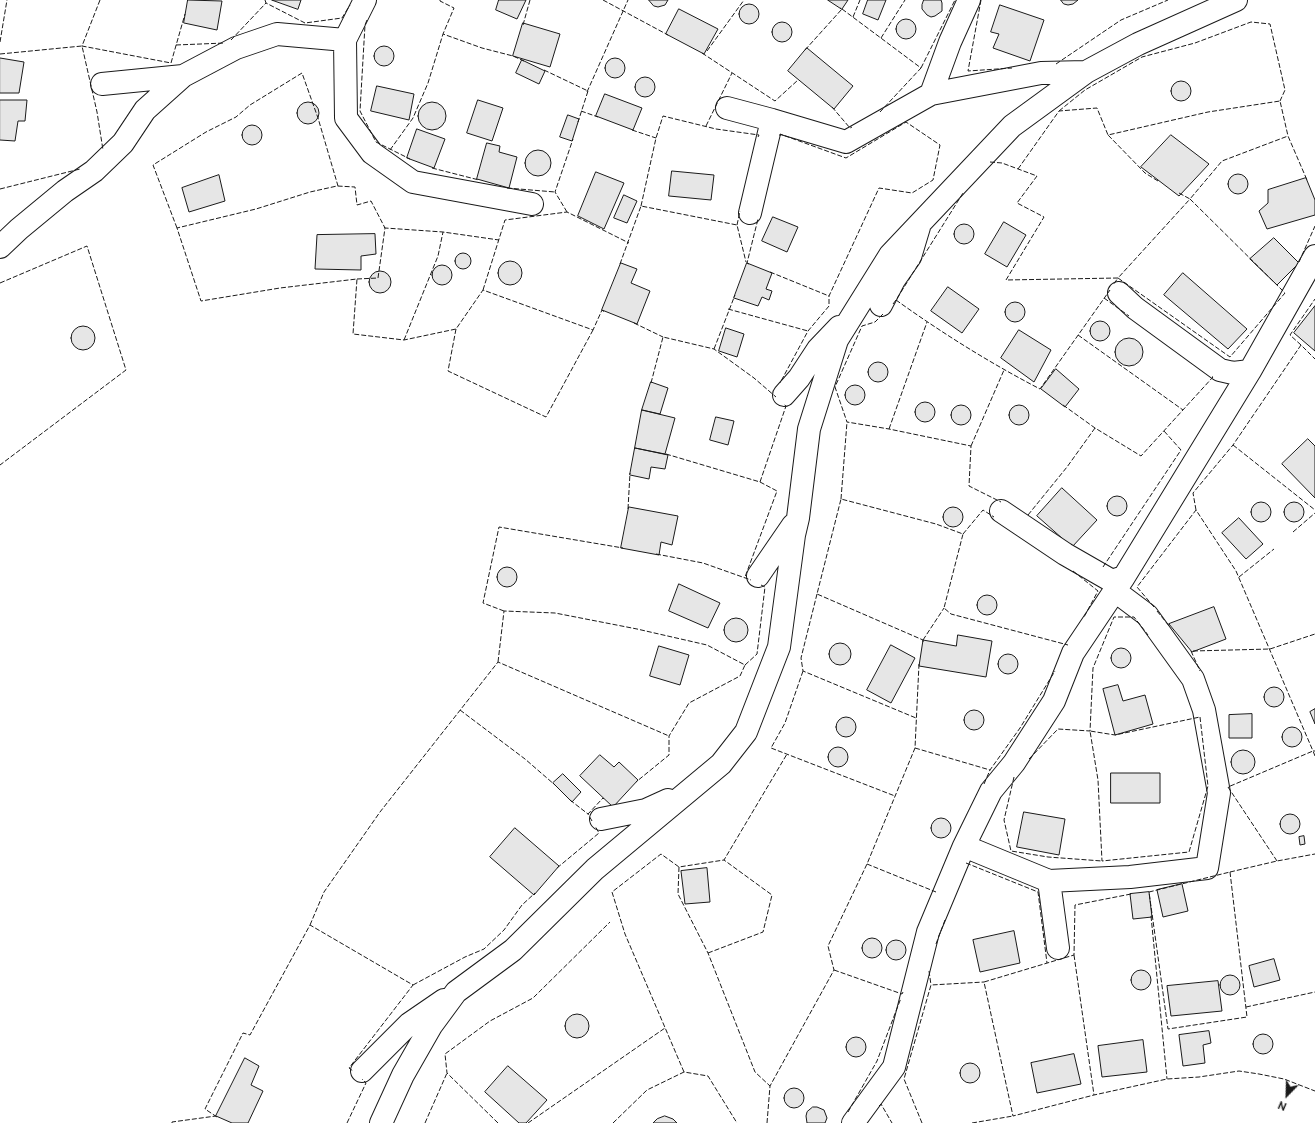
<!DOCTYPE html>
<html>
<head>
<meta charset="utf-8">
<style>
	body { margin:0 }
	#map { position:relative; width:1315px; height:1123px; overflow:hidden; background:#fff; font-family:Ubuntu,sans-serif }
	canvas { display:block }
	.north { position:absolute; left:1267px; top:1075px; width:40px; height:40px; -webkit-text-stroke:3px #fff; paint-order:stroke; rotate:203deg; font-size:11px; font-weight:700; line-height:16px; text-align:center; color:#1a1a1a }
	.north::after { content:''; display:block; margin:auto; width:14px; height:18px; background:#1a1a1a; clip-path:polygon(50% 0,100% 100%,50% 72%,0 100%) }
</style>
</head>
<body>
<div id="map">
<canvas width="1315" height="1123"></canvas>
<div class="north">N</div>
</div>
<script>
const ctx = document.querySelector('canvas').getContext('2d');
ctx.lineJoin = 'round';
function fillPath(path, color) { ctx.fillStyle = color; ctx.fill(path, 'evenodd'); }
function trace(path, color, width, dash) { ctx.strokeStyle = color; ctx.lineWidth = width; ctx.lineCap = dash ? 'butt' : 'round'; ctx.setLineDash(dash || []); ctx.stroke(path); }
const building = new Path2D(`
	M188,0L222,1L217,30L184,23Z
	M272,0H301L298,9Z
	M499,0H526L517,19L496,10Z
	M649,0H668L665,5L658,7L654,6Z
	M828,0H848L842,9Z
	M868,0H886L878,20L863,14Z
	M924,0H941L942,3V11L935,16L931,17L927,15L922,9V5Z
	M1061,0H1078L1073,4L1068,5L1064,4Z
	M739 14a10 10 0 1 1 20 0a10 10 0 1 1-20 0Z
	M1000,5L1044,20L1030,61L993,48L999,34L991,32Z
	M679,9L718,29L704,54L666,34Z
	M896 29a10 10 0 1 1 20 0a10 10 0 1 1-20 0Z
	M772 32a10 10 0 1 1 20 0a10 10 0 1 1-20 0Z
	M523,23L560,34L550,67L513,56Z
	M374 56a10 10 0 1 1 20 0a10 10 0 1 1-20 0Z
	M807,48L853,86L834,109L788,71Z
	M605 68a10 10 0 1 1 20 0a10 10 0 1 1-20 0Z
	M0,58L24,62L19,93H0Z
	M522,60L545,71L539,84L516,73Z
	M635 87a10 10 0 1 1 20 0a10 10 0 1 1-20 0Z
	M1171 91a10 10 0 1 1 20 0a10 10 0 1 1-20 0Z
	M377,86L414,94L409,120L371,111Z
	M605,94L642,108L633,130L596,116Z
	M0,100H27L25,121H18L15,141L0,140Z
	M478,100L503,108L492,141L467,133Z
	M297 113a11 11 0 1 1 22 0a11 11 0 1 1-22 0Z
	M418 116a14 14 0 1 1 28 0a14 14 0 1 1-28 0Z
	M568,115L579,119L572,141L560,137Z
	M242 135a10 10 0 1 1 20 0a10 10 0 1 1-20 0Z
	M417,129L445,139L434,168L407,158Z
	M1171,135L1209,164L1179,196L1141,167Z
	M487,143L500,146L499,152L517,157L509,188L477,179Z
	M525 163a13 13 0 1 1 26 0a13 13 0 1 1-26 0Z
	M672,171L714,175L711,200L669,196Z
	M596,172L624,183L604,229L578,216Z
	M1228 184a10 10 0 1 1 20 0a10 10 0 1 1-20 0Z
	M219,175L225,201L189,212L182,188Z
	M1306,178L1315,200V215L1267,229L1259,211L1268,203V190Z
	M624,195L637,201L627,223L614,218Z
	M773,217L798,227L787,252L762,241Z
	M1004,222L1026,235L1007,267L985,254Z
	M954 234a10 10 0 1 1 20 0a10 10 0 1 1-20 0Z
	M375,234L376,254L361,256V270L315,269L317,235Z
	M1274,238L1299,263L1277,285L1250,259Z
	M455 261a8 8 0 1 1 16 0a8 8 0 1 1-16 0Z
	M498 273a12 12 0 1 1 24 0a12 12 0 1 1-24 0Z
	M621,263L637,269L631,283L650,291L637,324L602,310Z
	M747,263L772,273L766,289L772,291L769,300L762,297L758,306L734,298Z
	M432 275a10 10 0 1 1 20 0a10 10 0 1 1-20 0Z
	M369 282a11 11 0 1 1 22 0a11 11 0 1 1-22 0Z
	M1183,273L1247,329L1228,349L1164,295Z
	M948,287L979,309L962,333L931,311Z
	M1005 312a10 10 0 1 1 20 0a10 10 0 1 1-20 0Z
	M1315,306V351L1294,333Z
	M1090 331a10 10 0 1 1 20 0a10 10 0 1 1-20 0Z
	M71 338a12 12 0 1 1 24 0a12 12 0 1 1-24 0Z
	M726,328L744,334L737,357L719,351Z
	M1019,330L1051,350L1034,382L1001,358Z
	M1115 352a14 14 0 1 1 28 0a14 14 0 1 1-28 0Z
	M868 372a10 10 0 1 1 20 0a10 10 0 1 1-20 0Z
	M1056,369L1079,389L1065,407L1041,389Z
	M651,382L668,388L660,414L642,410Z
	M845 395a10 10 0 1 1 20 0a10 10 0 1 1-20 0Z
	M915 412a10 10 0 1 1 20 0a10 10 0 1 1-20 0Z
	M1009 415a10 10 0 1 1 20 0a10 10 0 1 1-20 0Z
	M951 415a10 10 0 1 1 20 0a10 10 0 1 1-20 0Z
	M642,410L675,418L665,454L635,448Z
	M716,417L734,421L728,445L710,440Z
	M1308,439L1315,446V498L1282,464Z
	M635,448L668,455L665,469L651,467L649,479L630,475Z
	M1062,488L1097,520L1072,547L1037,516Z
	M1107 506a10 10 0 1 1 20 0a10 10 0 1 1-20 0Z
	M1284 512a10 10 0 1 1 20 0a10 10 0 1 1-20 0Z
	M1251 512a10 10 0 1 1 20 0a10 10 0 1 1-20 0Z
	M943 517a10 10 0 1 1 20 0a10 10 0 1 1-20 0Z
	M629,507L678,516L672,545L661,542L659,555L621,548Z
	M1239,518L1263,544L1246,559L1222,533Z
	M497 577a10 10 0 1 1 20 0a10 10 0 1 1-20 0Z
	M679,584L720,603L708,628L669,611Z
	M977 605a10 10 0 1 1 20 0a10 10 0 1 1-20 0Z
	M1214,607L1226,639L1192,652L1169,624Z
	M724 630a12 12 0 1 1 24 0a12 12 0 1 1-24 0Z
	M958,635L992,641L986,677L919,666L923,640L956,646Z
	M829 654a11 11 0 1 1 22 0a11 11 0 1 1-22 0Z
	M891,645L915,658L891,703L867,690Z
	M659,646L689,655L680,685L650,676Z
	M1111 658a10 10 0 1 1 20 0a10 10 0 1 1-20 0Z
	M998 664a10 10 0 1 1 20 0a10 10 0 1 1-20 0Z
	M1118,685L1123,701L1145,695L1153,724L1115,735L1103,689Z
	M1264 697a10 10 0 1 1 20 0a10 10 0 1 1-20 0Z
	M1315,709V724L1310,712Z
	M964 720a10 10 0 1 1 20 0a10 10 0 1 1-20 0Z
	M1252,714V738H1229V715Z
	M836 727a10 10 0 1 1 20 0a10 10 0 1 1-20 0Z
	M1282 737a10 10 0 1 1 20 0a10 10 0 1 1-20 0Z
	M828 757a10 10 0 1 1 20 0a10 10 0 1 1-20 0Z
	M1231 762a12 12 0 1 1 24 0a12 12 0 1 1-24 0Z
	M600,755L614,767L619,762L638,780L613,807L580,776Z
	M1111,773H1160V803H1111Z
	M563,774L581,792L572,802L553,783Z
	M1024,812L1065,819L1059,855L1017,847Z
	M1280 824a10 10 0 1 1 20 0a10 10 0 1 1-20 0Z
	M931 828a10 10 0 1 1 20 0a10 10 0 1 1-20 0Z
	M515,828L559,866L534,895L490,857Z
	M1304,836L1305,844L1300,845L1299,837Z
	M707,868L710,902L685,904L681,871Z
	M1182,884L1188,911L1163,917L1157,890Z
	M1149,892L1152,917L1133,919L1130,894Z
	M1014,931L1020,963L980,972L973,940Z
	M862 948a10 10 0 1 1 20 0a10 10 0 1 1-20 0Z
	M886 950a10 10 0 1 1 20 0a10 10 0 1 1-20 0Z
	M1274,959L1280,980L1254,987L1249,966Z
	M1131 980a10 10 0 1 1 20 0a10 10 0 1 1-20 0Z
	M1220 985a10 10 0 1 1 20 0a10 10 0 1 1-20 0Z
	M1218,981L1222,1011L1171,1016L1167,986Z
	M565 1026a12 12 0 1 1 24 0a12 12 0 1 1-24 0Z
	M1209,1031L1211,1043L1203,1045L1205,1063L1183,1066L1179,1035Z
	M1253 1044a10 10 0 1 1 20 0a10 10 0 1 1-20 0Z
	M846 1047a10 10 0 1 1 20 0a10 10 0 1 1-20 0Z
	M1143,1040L1147,1072L1102,1077L1098,1046Z
	M1074,1054L1081,1084L1037,1093L1031,1063Z
	M245,1058L259,1066L251,1085L263,1091L248,1123H232L216,1116Z
	M960 1073a10 10 0 1 1 20 0a10 10 0 1 1-20 0Z
	M508,1066L547,1100L526,1123H519L485,1092Z
	M784 1098a10 10 0 1 1 20 0a10 10 0 1 1-20 0Z
	M813,1107H817L824,1110L827,1118L825,1123H807L806,1116L807,1112Z
	M665,1116L673,1119L677,1123H653L657,1119Z`);
fillPath(building, '#e6e6e6');
trace(building, '#1a1a1a', 1);
const minor = new Path2D(`
	M969,0L950,42L931,94L1041,73L1086,72
	M345,40L346,118L372,153L413,182L532,204
	M102,84L183,76
	M727,108L772,120L846,142L931,94
	M750,213L772,120
	M0,247L19,229L65,191L94,171L123,143L145,110L183,76L236,48L277,34L345,40L365,0
	M1119,293L1135,308L1220,370L1233,373L1250,371
	M881,305L894,280L910,257L919,227
	M784,395L799,378L818,349L839,327
	M1001,511L1065,554L1112,581L1124,577
	M758,576L793,525
	M601,819L646,810L668,800
	M964,846L1049,881L1130,877L1207,868L1219,793L1204,710L1193,679L1147,615L1115,591
	M1049,881L1058,948
	M362,1071L409,1024L444,1000
	M381,1123L403,1075L431,1026L456,992L513,950L595,869L721,764L746,732L779,647L794,535L798,518L809,429L837,340L890,255L1012,126L1086,72L1138,44L1236,0
	M853,1123L894,1067L928,932L964,846L991,791L1014,763L1054,701L1073,653L1124,577L1250,371L1315,256`);
trace(minor, '#1a1a1a', 24);
trace(minor, '#fff', 22);
trace(new Path2D(`
	M100,0L82,46L171,63L185,14
	M265,0L266,3L305,23L342,18L350,5
	M440,0V1L454,8L443,34L482,48L513,56L524,61
	M603,0L668,35
	M981,0L968,71L1012,68
	M842,9L921,68L880,112
	M853,17L860,0
	M367,20L365,25L360,111L376,142L410,159
	M523,25L530,0
	M881,38L905,0
	M231,40L266,3
	M0,42L7,0
	M176,45L225,43
	M805,50L842,9L840,8
	M707,51L744,0
	M702,53L775,101L798,80
	M0,54L82,46L97,112L103,150
	M1056,64L1121,20L1168,0
	M921,68L955,0
	M544,70L588,91L578,122
	M587,92L628,0
	M832,107L850,128L852,127
	M581,111L598,117
	M1059,111L1085,90L1142,57L1195,43L1251,22L1270,24L1285,90L1280,101
	M706,126L732,73
	M632,130L656,138
	M780,136V134L846,158L906,122L940,145L933,180L912,193L879,188L829,296V306L808,331L780,383
	M390,150L413,118L428,83L443,34
	M990,162L1002,163L1037,176L1017,203L1044,217L1006,280L1118,278L1113,285
	M432,168L479,180
	M1018,169L1059,111L1097,108L1108,135
	M1158,181L1145,173L1108,135L1208,112L1280,101L1288,136L1307,180
	M507,188L555,192
	M0,189L80,169
	M1179,193L1190,199L1222,161L1288,136
	M1190,199L1285,293L1230,357L1118,278Z
	M641,206L656,138L663,116L716,129L759,135L758,137
	M567,212L555,192L573,139
	M737,225L740,211
	M384,227L385,228L443,232L499,240
	M177,228L153,165L206,132L236,117L250,105L302,73L318,118L338,186
	M1299,262L1315,226
	M620,264L641,206L737,225L746,262
	M749,264L747,263L758,219
	M770,272L829,296
	M357,279L378,278L385,228L371,201L357,205L355,187L337,186L310,192L256,209L177,228L201,301L280,288L357,279L353,334L404,340L456,329L483,290L593,330L602,310L604,312
	M0,283L87,246L126,370L0,465
	M483,290L505,220L567,212L629,243
	M1104,298L1129,316
	M896,300C942,333 990,363 1040,389L1110,290
	M893,304L896,300L963,193
	M728,309L808,331
	M883,314L875,322L862,326L835,387L847,422L889,429L971,446L969,486L1001,502
	M634,323L663,337
	M456,329L448,371L546,417L593,330
	M1078,335L1183,410
	M404,340L438,256L443,232
	M1301,345L1290,335L1315,299
	M714,349L735,295
	M651,383L663,337L714,349L754,378L776,397
	M1063,405L1095,428L1141,456L1213,377L1211,376
	M889,429L927,322
	M1233,445L1315,510
	M971,446L1004,370
	M666,454L760,482L777,491L745,577
	M760,482L786,406L783,404
	M841,499L847,422
	M628,509L630,473
	M1196,510L1193,493L1233,445L1301,345L1315,359
	M1028,515L1067,467L1095,428
	M1293,532L1315,513
	M963,534L983,510L994,517
	M656,554L703,563L751,580
	M1103,567L1181,450L1164,431
	M1073,571L1098,591L1084,617
	M1239,577L1274,549
	M817,594L801,658L803,671L916,718
	M1154,607L1137,587L1196,510L1236,571L1313,751H1315
	M504,611L483,603L499,527L623,548
	M1157,611L1170,627
	M923,640L944,608
	M923,642V640L817,594L841,499L936,524L963,534L944,608L951,614L1068,645
	M1191,651L1200,671
	M1193,651L1270,649L1315,634
	M498,662L504,611L555,613L637,629L707,645L745,665L740,676L689,703L669,736V755L636,782
	M745,665L757,654L765,587L761,585
	M803,671L785,723L771,748L895,796
	M460,710L525,759L555,785
	M1200,717L1208,786L1189,852L1102,861L1098,780L1090,731L1115,735Z
	M915,748L990,770
	M1029,759L1058,729L1090,731L1093,668L1114,617H1134L1148,635
	M1014,777L1004,820L1011,851L1048,857L1102,861
	M984,784L990,770L1020,728L1055,671
	M570,800L588,814
	M592,821L588,814L603,798L604,799
	M1277,861L1228,787L1313,751L1315,756
	M966,863L1038,892L1047,963
	M867,864L936,892
	M679,867L678,894L708,953L755,1072L770,1086
	M557,868L599,833L595,826
	M1230,872L1247,1017L1168,1029L1149,892Z
	M1230,872L1277,861L1315,854
	M1131,894L1075,905L1074,955L984,982L1013,1116L1094,1095L1167,1079L1199,1077L1239,1071L1259,1074L1284,1079L1315,1091
	M1151,916L1167,1079
	M310,925L324,892L380,812L498,662L669,736
	M936,944L945,920
	M708,953L763,932L772,895L724,860
	M1074,955L1094,1095
	M834,970L902,994L903,992
	M929,971L931,985
	M413,985L465,957L484,949L504,930L522,905L535,893
	M1246,1007L1315,992
	M684,1072L625,934L612,892L661,854L679,867L724,860L787,754
	M879,1106L881,1104L892,1123
	M848,1112L877,1061L901,998
	M217,1117L205,1109L243,1033L250,1035L310,925L413,985L349,1068L353,1071
	M172,1123V1122L216,1116
	M347,1123L366,1083L362,1079
	M425,1123L447,1073
	M498,1123L447,1073L445,1054L490,1021L533,998L610,922
	M528,1123L665,1028
	M613,1123L647,1090L684,1072L708,1076L737,1123
	M767,1123L770,1086L834,970L828,946L867,864L915,748L919,664
	M922,1123L904,1079L931,985L984,982
	M972,1123L1013,1116`), '#1a1a1a', 1, [5, 2]);
</script>
</body>
</html>
